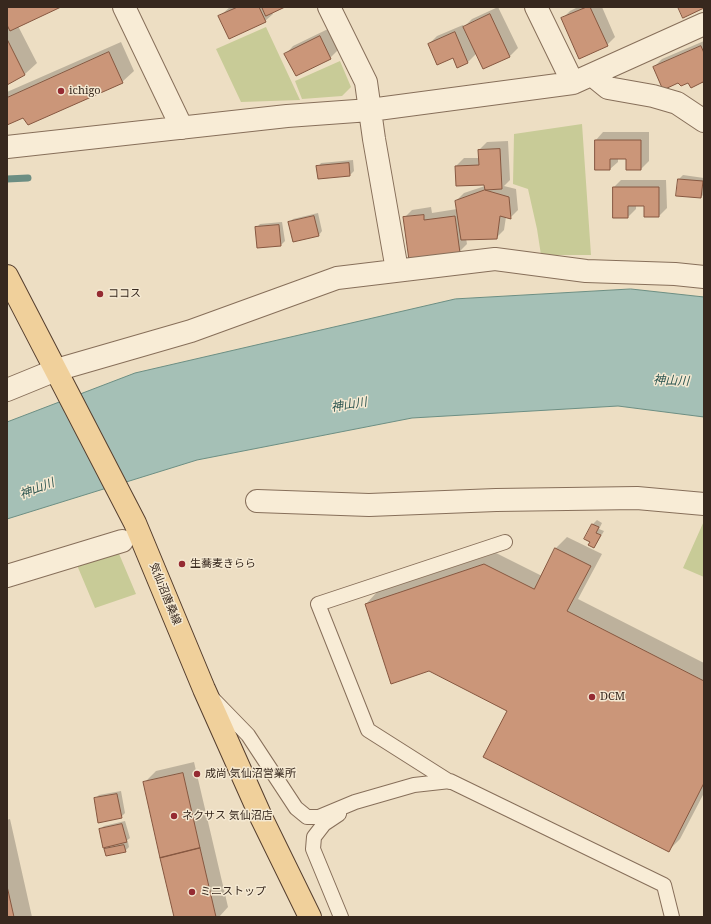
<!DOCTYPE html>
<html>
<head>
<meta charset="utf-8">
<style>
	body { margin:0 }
	#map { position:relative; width:711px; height:924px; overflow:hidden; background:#eddec3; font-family:"Noto Serif",serif }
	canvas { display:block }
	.frame { position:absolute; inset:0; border:8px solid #37281e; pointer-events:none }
</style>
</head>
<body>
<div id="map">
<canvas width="711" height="924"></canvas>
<div class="frame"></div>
</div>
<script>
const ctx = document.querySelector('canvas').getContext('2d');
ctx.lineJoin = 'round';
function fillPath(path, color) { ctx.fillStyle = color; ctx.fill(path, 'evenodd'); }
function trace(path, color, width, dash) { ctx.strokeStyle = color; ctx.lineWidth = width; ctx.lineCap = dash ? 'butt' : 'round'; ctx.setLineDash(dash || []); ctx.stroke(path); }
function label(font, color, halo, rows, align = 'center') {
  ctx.font = font + ' "Noto Serif","Noto Sans JP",serif'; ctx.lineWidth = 3; ctx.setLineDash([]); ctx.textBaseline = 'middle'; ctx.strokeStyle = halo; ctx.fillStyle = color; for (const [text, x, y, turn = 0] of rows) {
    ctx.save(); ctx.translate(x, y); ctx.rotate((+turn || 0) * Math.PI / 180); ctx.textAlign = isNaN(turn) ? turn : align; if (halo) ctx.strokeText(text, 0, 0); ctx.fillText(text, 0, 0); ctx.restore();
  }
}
fillPath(new Path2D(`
	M266,27L300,100L241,102L216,49Z
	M340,61L351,87L342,96L302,99L295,81Z
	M582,124L591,255H541L537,229L528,189L513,184L514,134Z
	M704,521V577L683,568Z
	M114,542L136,594L95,608L74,558Z`), '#c8cb97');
const water = new Path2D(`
	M631,289L704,297V417L618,406L412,418L197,460L7,519V422L135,373L455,299Z`);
fillPath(water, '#a5c0b6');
trace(water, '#6c8e83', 1);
fillPath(new Path2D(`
	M7,7H59L18,26L37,63L25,74L7,83Z
	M230,7H283L272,12L273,14L265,21L220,16Z
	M498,7L518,48L510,56L483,68L476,54L468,62L457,66L453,57L429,44L437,36L463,25L464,27L472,19Z
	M578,7H602L615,37L607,45L562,19L570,11Z
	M328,29L338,50L330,58L286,54L293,46Z
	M704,41V82L703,81L678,82L654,67L662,59Z
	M121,42L134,71L122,82L23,117L7,124V92Z
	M603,132H649V161L641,169L627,158H618V162L610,169H596V140Z
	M508,141L510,180L504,186L516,189L518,210L510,218L506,217L504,230L496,238H466L467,244L459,252L404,218L412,210L431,207L432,213L457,209L456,201L464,193L485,186L456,166L464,158H479V150L487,142Z
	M353,160L354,171L350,175L319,178L318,167L321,163Z
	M683,175L704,178V194L701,197L679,179Z
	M621,180H666L667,208L659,216L645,205H636V209L628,217L614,187Z
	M318,213L322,231L319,235L289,223L293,219Z
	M282,222L285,241L281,245L256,228L260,224Z
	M597,520L602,523L599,529L604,531L597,543L594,547L591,542L585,539L593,524Z
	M567,537L602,554L578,599L704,663V793L680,839L669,850L508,711L366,604L377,592L496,553L542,576L556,548Z
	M194,762L228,907L219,917H175L144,783L156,771Z
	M121,791L125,813L121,817L95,799L99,795Z
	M10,819L32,917H7V820Z
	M125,821L130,838L125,842H128L129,847L125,851L105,849L109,846L100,829L104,826Z`), '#0003');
trace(new Path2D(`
	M7,179L28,178`), '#6c8e83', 7);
const building = new Path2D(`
	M7,7H61L10,31L7,25Z
	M238,7H259L266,22L229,39L218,16Z
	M262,7H285L266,16Z
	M587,7H590L608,46L579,59L561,18Z
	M678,7H704V8L683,18Z
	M490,14L510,57L483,69L463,27Z
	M455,32L468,63L457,68L453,58L437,65L428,44Z
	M320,36L331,59L296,76L284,54Z
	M7,39L25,75L7,85Z
	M701,46L704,53V85L703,82L691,88L688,83L681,86L678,83L663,90L653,67Z
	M109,52L123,83L28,125L23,118L7,125V98Z
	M595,140H641V170H626V159H610V170H595Z
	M500,149L502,189L485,190L484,185L456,186L455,166L479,165L478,150Z
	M349,163L350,176L318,179L316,166Z
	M678,179L703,181L701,198L676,196Z
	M613,187H659V217H644V206H628V218H613Z
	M485,190L509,197L511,219L500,216L497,239L461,240L455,201Z
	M424,215V220L455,216L460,253L409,260L403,217Z
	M314,216L319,236L293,242L288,222Z
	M279,225L281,246L257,248L255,227Z
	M592,524L599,527L596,533L601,535L594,548L588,545L590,542L584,539Z
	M555,548L591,566L567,611L704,681V783L669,852L483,757L507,711L429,671L391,684L365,604L484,564L534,589Z
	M183,773L200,848L160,858L143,782Z
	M117,794L122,818L98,823L94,798Z
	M122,824L127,842L103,848L99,829Z
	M124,845L126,852L106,856L104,849Z
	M200,848L216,917H174L160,858Z
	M7,886L14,917H7Z`);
fillPath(building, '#cb9679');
trace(building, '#865740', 1);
const service = new Path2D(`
	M214,700L248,735L296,808L307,817H319L355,802L414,785L450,781L664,885L672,917
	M450,782L368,730L318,604L505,542
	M339,814L324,824L314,837L313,849L341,917`);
const minor = new Path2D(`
	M124,7L182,128
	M329,7L366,82L374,139L397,270
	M536,7L573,83
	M592,75L608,88L653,96L677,103L704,121
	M7,147L287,116L370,110L573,83L704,24
	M7,390L56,370L191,331L337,278L495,259L586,271L675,274L704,277
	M257,501L369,505L496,500L637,498L704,504
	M7,576L122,541`);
const primary = new Path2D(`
	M7,276L135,523L204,689L262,819L310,917`);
trace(service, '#876f5a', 16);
trace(minor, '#876f5a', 24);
trace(primary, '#553e2e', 24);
trace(service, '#f8ecd6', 14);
trace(minor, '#f8ecd6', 22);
trace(primary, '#f0d09b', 22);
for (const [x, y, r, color] of [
	[61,91,4,"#952b32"],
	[100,294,4,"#952b32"],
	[182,564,4,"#952b32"],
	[592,697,4,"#952b32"],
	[197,774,4,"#952b32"],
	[174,816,4,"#952b32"],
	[192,892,4,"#952b32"]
]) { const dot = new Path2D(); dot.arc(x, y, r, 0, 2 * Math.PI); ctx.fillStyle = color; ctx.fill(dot); trace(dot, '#f5e9d2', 1.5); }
label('11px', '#37281e', '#f5e9d2', [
	["ichigo",69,91],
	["ココス",108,294],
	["生蕎麦きらら",190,564],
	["DCM",600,697],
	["成尚 気仙沼営業所",205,774],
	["ネクサス 気仙沼店",182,816],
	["ミニストップ",200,892]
], 'left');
label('11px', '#37281e', '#f5e9d2', [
	["気仙沼唐桑線",165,594,68]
]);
label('italic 12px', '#2d5651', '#f5e9d2', [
	["神山川",671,381,2],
	["神山川",349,405,-9],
	["神山川",37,489,-21]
]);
</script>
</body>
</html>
